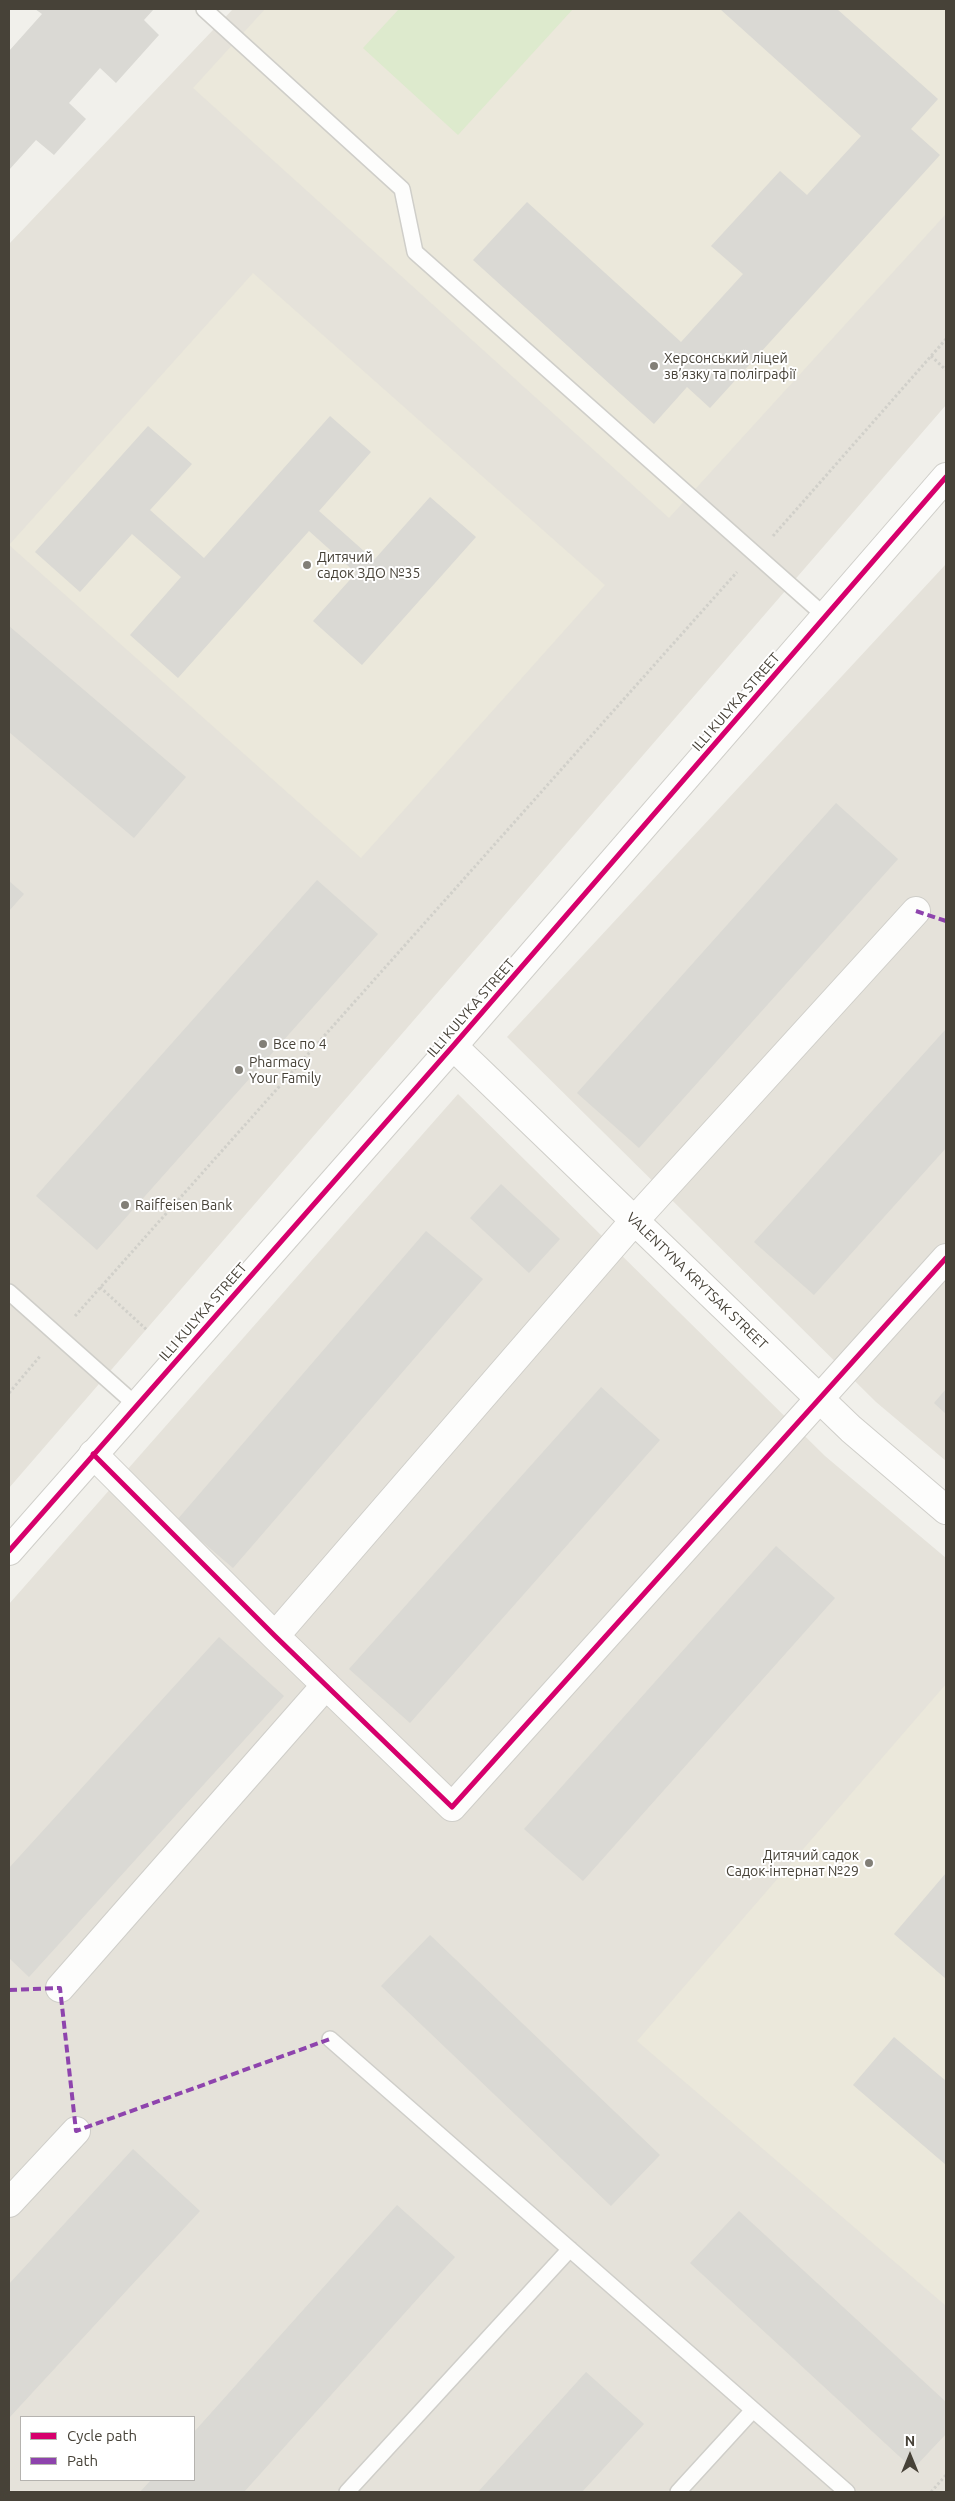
<!DOCTYPE html>
<html>
<head>
<meta charset="utf-8">
<style>
	body { margin:0 }
	#map { position:relative; width:955px; height:2501px; overflow:hidden; background:#f1f0eb; font-family:Ubuntu,sans-serif }
	canvas { display:block }
	.frame { position:absolute; inset:0; border:10px solid #474238; pointer-events:none }
	.legend { position:absolute; left:20px; top:2416px; width:175px; height:65px; box-sizing:border-box; background:#fff; border:1px solid #b5b3af; margin:0; padding:6px 9px; list-style:none; font-size:15px; color:#474238 }
	.legend li { display:flex; align-items:center; gap:10px; height:25px }
	.legend b { width:25px; border:1px solid #b5b3af }
	.north { position:absolute; left:885px; top:2431px; width:50px; height:50px; -webkit-text-stroke:4px #fff; paint-order:stroke; rotate:0deg; font-size:14px; font-weight:700; line-height:20px; text-align:center; color:#474238 }
	.north::after { content:''; display:block; margin:auto; width:18px; height:22px; background:#474238; clip-path:polygon(50% 0,100% 100%,50% 72%,0 100%) }
</style>
</head>
<body>
<div id="map">
<canvas width="955" height="2501"></canvas>
<div class="frame"></div>
<ul class="legend">
<li><b style="height:6px;background:#d6006c"></b>Cycle path</li>
<li><b style="height:6px;background:#8e44ad"></b>Path</li>
</ul>
<div class="north">N</div>
</div>
<script>
const ctx = document.querySelector('canvas').getContext('2d');
ctx.lineJoin = 'round';
function fillPath(path, color) { ctx.fillStyle = color; ctx.fill(path, 'evenodd'); }
function trace(path, color, width, dash) { ctx.strokeStyle = color; ctx.lineWidth = width; ctx.lineCap = dash ? 'butt' : 'round'; ctx.setLineDash(dash || []); ctx.stroke(path); }
function label(font, color, halo, rows, align = 'center') {
  ctx.font = font + ' Ubuntu,sans-serif'; ctx.lineWidth = 4; ctx.setLineDash([]); ctx.textBaseline = 'middle'; ctx.strokeStyle = halo; ctx.fillStyle = color; for (const [text, x, y, turn = 0] of rows) {
    ctx.save(); ctx.translate(x, y); ctx.rotate((+turn || 0) * Math.PI / 180); ctx.textAlign = isNaN(turn) ? turn : align; if (halo) ctx.strokeText(text, 0, 0); ctx.fillText(text, 0, 0); ctx.restore();
  }
}
fillPath(new Path2D(`
	M233,9H946V405L9,1488V244Z
	M946,564V1461L876,1402L507,1037Z
	M458,1094L825,1456L946,1558V2492H9V1604ZM21,2417H194V2480H21Z`), '#e5e2da');
fillPath(new Path2D(`
	M265,9H946V214L669,518L193,88Z
	M253,273L605,585L361,858L9,545Z
	M946,1684V2306L637,2041Z`), '#ebe8db');
fillPath(new Path2D(`
	M399,9H573L458,135L363,48Z`), '#ddeacd');
fillPath(new Path2D(`
	M35,9H154L144,20L159,35L116,83L100,68L69,103L86,119L54,155L36,140L9,170V51L42,14Z
	M720,9H837L938,99L911,129L940,155L710,408L687,387L654,424L473,260L527,202L681,342L743,274L711,246L780,171L807,195L861,136Z
	M330,416L371,452L319,511L374,560L430,497L476,537L362,665L313,621L356,573L309,531L178,678L130,635L181,577L132,534L80,592L35,552L148,426L192,464L150,510L204,558Z
	M9,626L186,777L134,838L9,732Z
	M836,803L898,859L639,1148L577,1093Z
	M317,880L378,934L97,1250L36,1196Z
	M9,881L24,894L9,911Z
	M946,1029V1148L814,1295L754,1242Z
	M501,1184L560,1239L529,1273L470,1218Z
	M426,1231L483,1279L233,1568L177,1520Z
	M601,1387L660,1440L410,1723L349,1669Z
	M946,1389V1414L934,1403Z
	M776,1546L835,1598L583,1881L524,1829Z
	M219,1637L284,1696L29,1977L9,1958V1868Z
	M946,1873V1979L894,1934Z
	M430,1935L660,2155L611,2206L381,1986Z
	M894,2037L946,2081V2165L853,2085Z
	M133,2149L200,2211L9,2418V2284Z
	M397,2205L455,2257L244,2492H140L151,2480H194V2432Z
	M739,2211L946,2402V2434L913,2469L690,2263Z
	M586,2372L644,2424L582,2492H478Z`), '#dad9d4');
const service = new Path2D(`
	M204,9L402,189L415,252L825,616
	M9,1292L136,1405
	M330,2039L847,2492
	M347,2492L570,2249
	M678,2492L753,2410`);
const minor = new Path2D(`
	M453,1046L851,1429L946,1510
	M93,1454L275,1636L452,1807L946,1258
	M275,1636L634,1221L916,911
	M60,1988L326,1685
	M9,2203L76,2131`);
const tertiary = new Path2D(`
	M9,1551L453,1046L946,477`);
trace(service, '#cfcec9', 18);
trace(minor, '#cfcec9', 30);
trace(tertiary, '#cfcec9', 30);
trace(new Path2D(`
	M931,356L946,370
	M773,536L946,339
	M100,1287L147,1330
	M75,1316L737,572
	M9,1393L41,1355
	M931,2492L946,2475`), '#d1d0ca', 3, [2.5, 2.5]);
trace(service, '#fdfdfc', 15);
trace(minor, '#fdfdfc', 28);
trace(tertiary, '#fdfdfc', 28);
trace(new Path2D(`
	M916,911L946,921
	M9,1990L60,1988L76,2131L330,2039`), '#8e44ad', 4, [8, 4]);
trace(new Path2D(`
	M93,1454L275,1636L452,1807L946,1258
	M9,1551L453,1046L946,477`), '#d6006c', 5);
for (const [x, y, r, color] of [
	[654,366,5,"#827f77"],
	[307,565,5,"#827f77"],
	[263,1044,5,"#827f77"],
	[239,1070,5,"#827f77"],
	[125,1205,5,"#827f77"],
	[869,1863,5,"#827f77"]
]) { const dot = new Path2D(); dot.arc(x, y, r, 0, 2 * Math.PI); ctx.fillStyle = color; ctx.fill(dot); trace(dot, '#fff', 2); }
label('14px', '#474238', '#fff', [
	["Херсонський ліцей",664,358],
	["зв’язку та поліграфії",664,374],
	["Дитячий",317,557],
	["садок ЗДО №35",317,573],
	["Все по 4",273,1044],
	["Pharmacy",249,1062],
	["Your Family",249,1078],
	["Raiffeisen Bank",135,1205],
	["Дитячий садок",859,1855,"right"],
	["Садок-інтернат №29",859,1871,"right"]
], 'left');
label('14px', '#474238', '#fff', [
	["ILLI KULYKA STREET",736,702,-49],
	["ILLI KULYKA STREET",471,1008,-49],
	["VALENTYNA KRYTSAK STREET",697,1281,44],
	["ILLI KULYKA STREET",203,1312,-49]
]);
</script>
</body>
</html>
